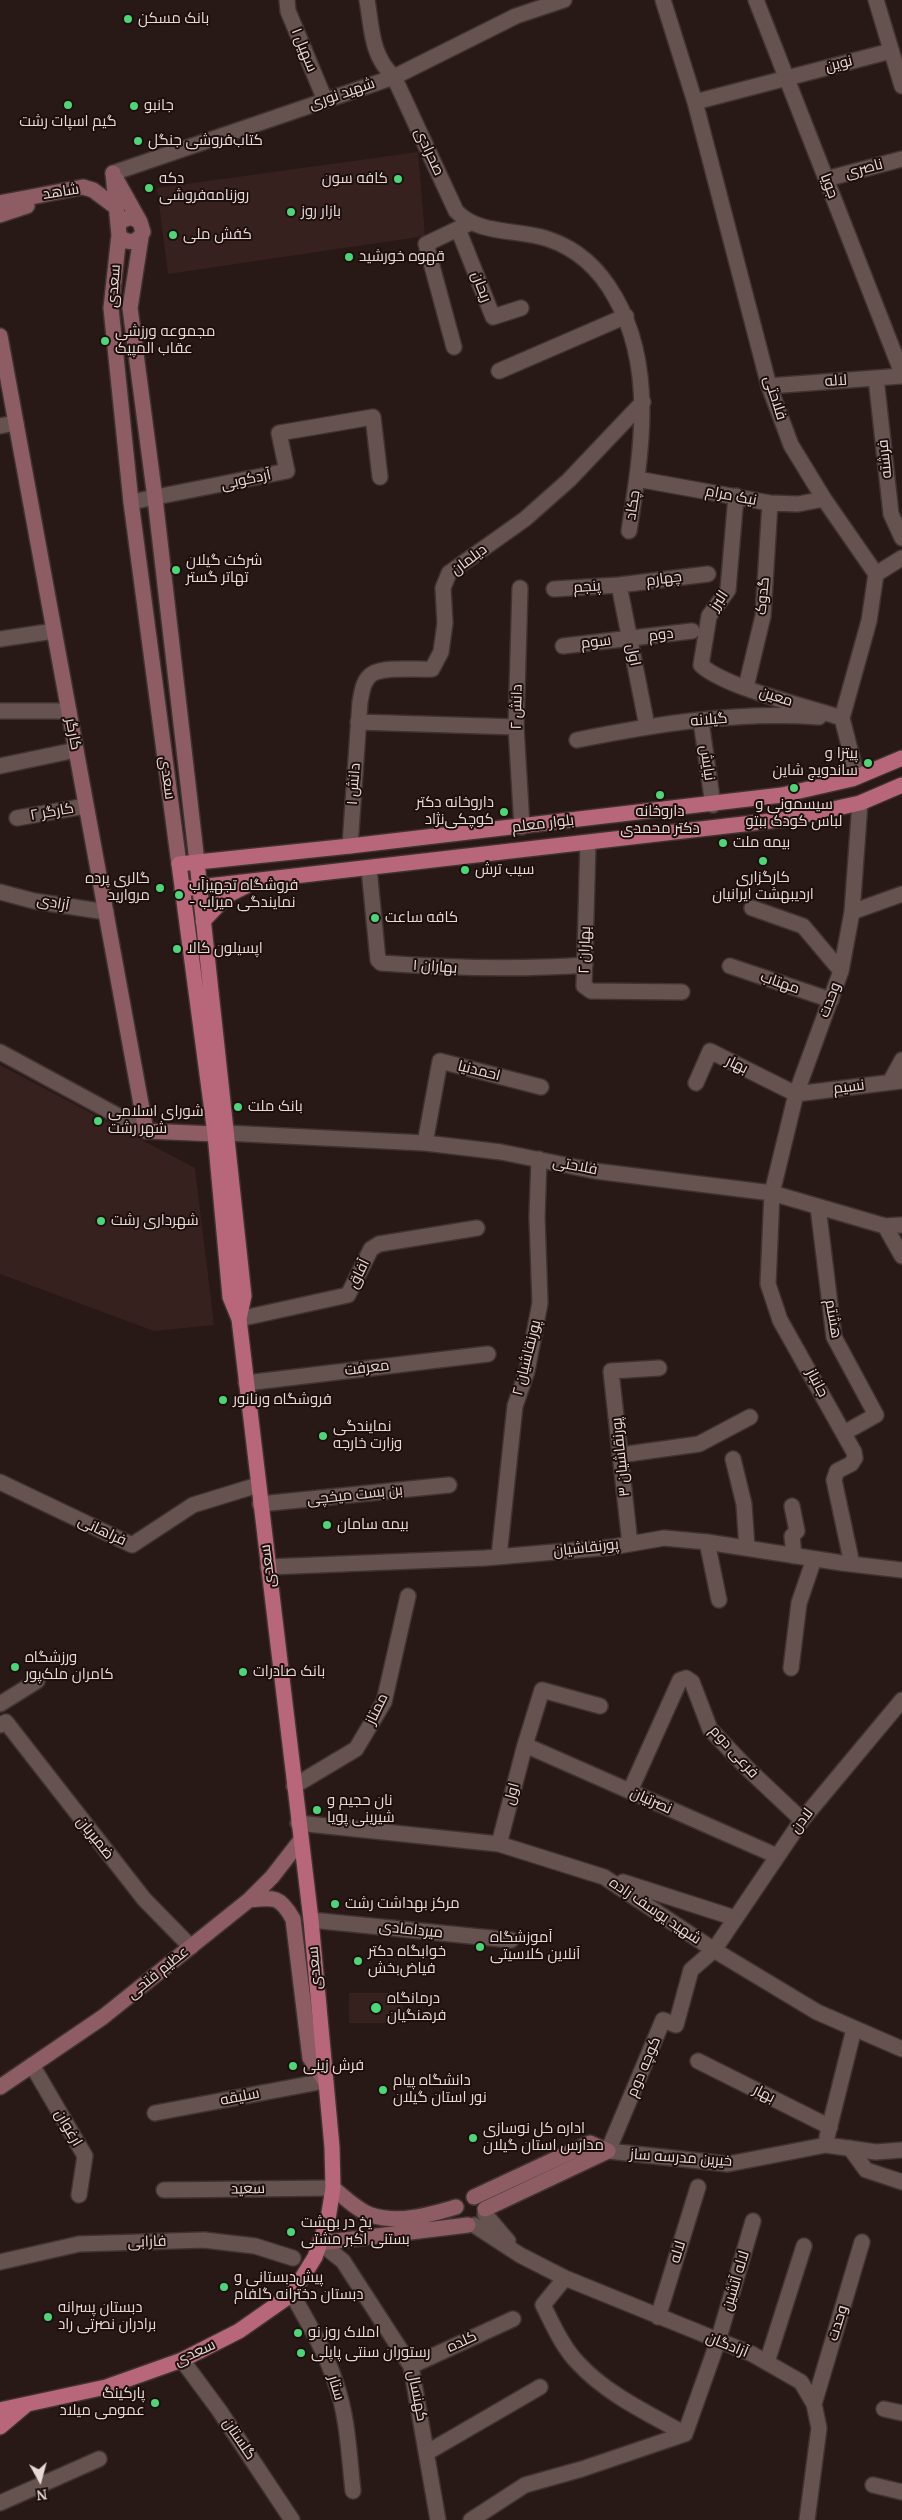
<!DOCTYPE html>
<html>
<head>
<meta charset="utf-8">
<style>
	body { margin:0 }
	#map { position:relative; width:902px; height:2520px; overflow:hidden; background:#281816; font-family:"PT Serif",serif }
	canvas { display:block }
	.north { position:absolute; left:15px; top:2455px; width:50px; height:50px; -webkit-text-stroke:4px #1e0f0d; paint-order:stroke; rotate:173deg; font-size:14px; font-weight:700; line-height:20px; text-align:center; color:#e6dad8 }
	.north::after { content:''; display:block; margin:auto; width:18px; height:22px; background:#e6dad8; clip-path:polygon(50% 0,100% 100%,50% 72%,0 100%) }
</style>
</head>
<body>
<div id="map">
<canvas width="902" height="2520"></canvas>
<div class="north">N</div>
</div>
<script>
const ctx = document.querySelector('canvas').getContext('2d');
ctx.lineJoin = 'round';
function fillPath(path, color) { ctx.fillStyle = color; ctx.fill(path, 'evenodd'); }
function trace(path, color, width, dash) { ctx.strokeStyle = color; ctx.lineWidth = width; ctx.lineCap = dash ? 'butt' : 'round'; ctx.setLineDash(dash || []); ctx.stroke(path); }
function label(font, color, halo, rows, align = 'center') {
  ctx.font = font + ' "PT Serif",Cairo,serif'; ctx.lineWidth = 4; ctx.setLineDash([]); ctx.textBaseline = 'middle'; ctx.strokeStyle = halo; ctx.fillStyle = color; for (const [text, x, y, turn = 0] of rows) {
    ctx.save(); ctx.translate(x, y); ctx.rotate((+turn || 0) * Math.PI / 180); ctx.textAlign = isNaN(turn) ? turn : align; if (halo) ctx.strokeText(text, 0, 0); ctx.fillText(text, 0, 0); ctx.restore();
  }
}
fillPath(new Path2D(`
	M418,152L425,236L168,274L157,188Z
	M0,1065L195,1168L214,1325L154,1331L0,1274Z
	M349,1993H403V2023H349Z`), '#37211e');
const street = new Path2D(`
	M287,0L288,11L325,100
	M367,0C372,29 371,56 394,77L456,211C478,235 518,229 548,239C578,249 600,270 615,297C656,368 641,454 629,531
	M663,0L695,102L769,386L791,445L824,499L876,574L869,621L842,718L857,777
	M756,0L902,373
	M876,0L902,86
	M695,102L891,51
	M113,173L394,77L516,16L564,0
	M826,179L902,159
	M458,229L493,317L521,308
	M454,347L426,244L470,223
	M499,371L626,316
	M876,378L891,514L902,538
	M769,386L902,376
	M0,426L16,423
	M637,479L770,503L798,504L824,499
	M736,496L728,590L709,616L701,665C724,687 808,707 842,718
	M131,502L287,471L279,433L373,417L380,477
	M876,574L902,558
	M619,585L647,726
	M520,588L516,727L522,827
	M554,589L619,585L708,574
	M0,639L54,631
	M563,646L692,631
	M746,687L763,616L770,503
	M0,711H69
	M701,721L713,805
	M358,722L516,727
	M577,740C656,724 738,711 819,717
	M0,766L76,750
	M17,818L86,806
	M588,843L584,986L591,991L682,992
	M350,846L360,702C362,692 363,680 372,674C384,666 417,670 432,669L441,652L445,623L443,588L449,573L525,519L569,480L643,402
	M369,869L378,960L381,963C450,968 517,970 585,965
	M0,892L34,901L106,912
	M752,908L803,926L841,971
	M852,912L902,894
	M730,966L831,1000
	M0,1052L146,1131
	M890,1082L902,1060
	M696,1083L710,1051L796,1094L902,1081
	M226,1133L425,1143L501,1152L595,1171L772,1193L885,1226L902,1256
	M425,1143L440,1061L541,1087
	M818,1207L834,1337L876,1415L844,1433
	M885,1226L902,1225
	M239,1319L348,1295L371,1249L379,1244L477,1228
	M246,1383L488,1354
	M620,1455L699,1444L750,1417
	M733,1459L744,1504L747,1548
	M0,1482L132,1545L193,1505L258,1485
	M260,1504L449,1485
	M792,1506L797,1531L792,1536L794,1556
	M707,1542L719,1600
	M630,1544L611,1371L659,1368
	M499,1556L515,1406L527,1371L540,1303L537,1217L539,1159
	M852,1564L834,1480L837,1471L851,1464L855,1458L854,1452L780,1320L768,1284L772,1193L796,1094L841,971L852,912L860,803
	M268,1567L485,1558L612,1547L664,1538L707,1542L842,1563L902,1570
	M791,1668L799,1603L814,1559
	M902,1700L802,1820L714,1950L691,1970L676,2025L663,2020L608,2151L728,2164L826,2145L876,2152L902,2150
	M0,1704L37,1681
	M0,1725L6,1722L144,1899L191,1947
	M525,1745L777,1856
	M294,1786L356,1749L384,1702L408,1596
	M630,1791L680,1680L686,1678L692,1682L710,1729L748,1769L802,1820
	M298,1823L499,1844L604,1877L714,1950L817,2012L902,2049
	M499,1844L525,1745L542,1690L600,1706
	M623,1882L735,1918
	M311,1920L511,1940
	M698,2061L830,2127
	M32,2065L85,2156L79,2195
	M155,2113L325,2081
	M827,2137L854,2029
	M850,2148L866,2170L902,2182
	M164,2190L333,2188
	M485,2214L508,2241
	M474,2225L520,2255L565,2278L752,2354L801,2382L814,2404L819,2428L807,2520
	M320,2243L343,2261L411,2366L438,2520
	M0,2262L79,2244L204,2240L255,2246L293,2258
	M565,2278L543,2305C553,2325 563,2348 579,2364C608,2395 648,2413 685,2434
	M292,2294C308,2323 326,2352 336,2384C348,2418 349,2456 353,2491
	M658,2317L698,2187
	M182,2360L219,2410L292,2520
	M767,2362L804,2246
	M411,2366L513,2319
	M814,2404L862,2242
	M884,2409L902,2413
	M428,2452L540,2387
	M873,2485L902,2492
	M0,2503L99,2459
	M471,2520L525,2485L582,2469L685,2434L718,2341L753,2221`);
const secondary = new Path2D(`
	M113,173L119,235C126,245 138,243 143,232L140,222L131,217L121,221L119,225
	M116,179L140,222
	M0,203L83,187L93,190L117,208
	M0,215L27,206
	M119,235L111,308L131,502L179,864
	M141,237L130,308L155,498L197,862
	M0,336L146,1131L215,1134
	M249,1900C274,1897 280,1896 293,1919L310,2058L325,2081
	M0,2087L103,2017L249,1900L272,1877L300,1841
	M333,2188C344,2197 357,2210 371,2215C399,2224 429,2215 456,2207
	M474,2197L590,2143L608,2151
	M485,2209L608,2151
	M320,2243L468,2225`);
const primary = new Path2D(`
	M197,862L244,1296L239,1319
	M182,889L787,819L860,803L902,785
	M203,921L228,895L246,886
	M0,2410L106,2387L182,2360L239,2331L292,2294L315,2257L328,2219L333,2188L332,2147L311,1920L239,1319L230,1297L215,1134L179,864L350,846L782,795L852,779L902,758
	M0,2427L26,2405`);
trace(street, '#3f3332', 18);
trace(secondary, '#3f3332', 18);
trace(primary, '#3f3332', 18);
trace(street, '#665350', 15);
trace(secondary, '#8e5d64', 15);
trace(primary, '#b76779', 15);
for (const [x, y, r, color] of [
	[128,19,5,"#4bd677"],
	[68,105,5,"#4bd677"],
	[134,106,5,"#4bd677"],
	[138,141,5,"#4bd677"],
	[398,179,5,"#4bd677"],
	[149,188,5,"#4bd677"],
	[291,212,5,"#4bd677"],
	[173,235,5,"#4bd677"],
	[349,257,5,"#4bd677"],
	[105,341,5,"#4bd677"],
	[176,570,5,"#4bd677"],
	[868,763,5,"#4bd677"],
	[794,788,5,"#4bd677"],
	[660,795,5,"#4bd677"],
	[504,812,5,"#4bd677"],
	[723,843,5,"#4bd677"],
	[763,861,5,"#4bd677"],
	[465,870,5,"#4bd677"],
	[160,888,5,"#4bd677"],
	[179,895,5,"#4bd677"],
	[375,918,5,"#4bd677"],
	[177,949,5,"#4bd677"],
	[238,1107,5,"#4bd677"],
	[98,1121,5,"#4bd677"],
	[101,1221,5,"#4bd677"],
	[223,1400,5,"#4bd677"],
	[323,1436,5,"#4bd677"],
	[327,1525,5,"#4bd677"],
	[15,1667,5,"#4bd677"],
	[243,1672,5,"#4bd677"],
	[317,1810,5,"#4bd677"],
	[335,1904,5,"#4bd677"],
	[480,1947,5,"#4bd677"],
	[358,1961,5,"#4bd677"],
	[376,2008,6,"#4bd677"],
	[293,2066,5,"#4bd677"],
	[383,2090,5,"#4bd677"],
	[473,2138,5,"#4bd677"],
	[291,2232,5,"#4bd677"],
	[224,2287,5,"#4bd677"],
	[48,2317,5,"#4bd677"],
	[298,2333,5,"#4bd677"],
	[301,2353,5,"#4bd677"],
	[155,2403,5,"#4bd677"]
]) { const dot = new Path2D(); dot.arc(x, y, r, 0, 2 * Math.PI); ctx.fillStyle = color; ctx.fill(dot); trace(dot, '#1e0f0d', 2); }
label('15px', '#e6dad8', '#1e0f0d', [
	["بانک مسکن",138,19],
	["جانبو",144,106],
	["گیم اسپات رشت",68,122,"center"],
	["کتاب‌فروشی جنگل",148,141],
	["دکه",159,179],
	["روزنامه‌فروشی",159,196],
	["کافه سون",388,179,"right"],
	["بازار روز",301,212],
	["کفش ملی",183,235],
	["قهوه خورشید",359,257],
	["مجموعه ورزشی",115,332],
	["عقاب المپیک",115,349],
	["شرکت گیلان",186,561],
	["تهاتر گستر",186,578],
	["پیتزا و",858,754,"right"],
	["ساندویچ شاین",858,771,"right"],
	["داروخانه دکتر",494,803,"right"],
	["کوچکی‌نژاد",494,820,"right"],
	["سیسمونی و",794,805,"center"],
	["لباس کودک ببتو",794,822,"center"],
	["داروخانه",660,812,"center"],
	["دکتر محمدی",660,829,"center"],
	["بیمه ملت",733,843],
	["سیب ترش",475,870],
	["کارگزاری",763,878,"center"],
	["اردیبهشت ایرانیان",763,895,"center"],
	["گالری پرده",150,879,"right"],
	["مروارید",150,896,"right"],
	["فروشگاه تجهیزآب",189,886],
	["- نمایندگی میراب",189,903],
	["کافه ساعت",385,918],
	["اپسیلون کالا",187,949],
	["بانک ملت",248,1107],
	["شورای اسلامی",108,1112],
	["شهر رشت",108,1129],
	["شهرداری رشت",111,1221],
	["فروشگاه ورنانور",233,1400],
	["نمایندگی",333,1427],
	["وزارت خارجه",333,1444],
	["بیمه سامان",337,1525],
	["ورزشگاه",25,1658],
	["کامران ملک‌پور",25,1675],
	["بانک صادرات",253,1672],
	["نان حجیم و",327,1801],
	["شیرینی پویا",327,1818],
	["مرکز بهداشت رشت",345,1904],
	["آموزشگاه",490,1938],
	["آنلاین کلاسیتی",490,1955],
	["خوابگاه دکتر",368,1952],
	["فیاض‌بخش",368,1969],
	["درمانگاه",387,1999],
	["فرهنگیان",387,2016],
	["فرش زینی",303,2066],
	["دانشگاه پیام",393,2081],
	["نور استان گیلان",393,2098],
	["اداره کل نوسازی",483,2129],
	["مدارس استان گیلان",483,2146],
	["یخ در بهشت",301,2223],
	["بستنی اکبر مشتی",301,2240],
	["پیش‌دبستانی و",234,2278],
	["دبستان دخترانه گلفام",234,2295],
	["دبستان پسرانه",58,2308],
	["برادران نصرتی راد",58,2325],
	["املاک روز نو",308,2333],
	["رستوران سنتی پاپلی",311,2353],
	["پارکینگ",145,2394,"right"],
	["عمومی میلاد",145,2411,"right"]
], 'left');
label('15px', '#e6dad8', '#1e0f0d', [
	["سهیل ۱",304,50,68],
	["نوین",839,64,-14],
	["شهید نوری",342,94,-19],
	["صحرادی",429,152,65],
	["ناصری",864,169,-15],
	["جویا",829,186,69],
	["شاهد",61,192,-9],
	["سعدی",114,286,-86],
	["ریحان",481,287,69],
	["لاله",836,381,-4],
	["فلاحتی",775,398,72],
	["فرشته",885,459,-96],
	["آردکوبی",246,480,-12],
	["نیک مرام",731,496,11],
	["چکاد",633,505,-81],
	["دیلمان",469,560,-37],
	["چهارم",664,579,-7],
	["پنجم",587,587,-4],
	["گدوک",763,596,-85],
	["البرز",719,601,-56],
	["دوم",661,635,-7],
	["سوم",596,642,-7],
	["اول",633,655,79],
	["معین",776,697,18],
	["دانش ۲",517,707,-89],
	["گیلانه",709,720,-5],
	["کارگر",73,734,79],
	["نیایش",707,763,82],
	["سعدی",167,778,82],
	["دانش ۱",354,784,-86],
	["کارگر ۲",52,812,-10],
	["بلوار معلم",543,824,-7],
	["آزادی",53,903,10],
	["بهاران ۲",585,950,-88],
	["بهاران ۱",435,967,4],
	["مهتاب",780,983,19],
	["وحدت",830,1000,-69],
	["بهار",737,1065,26],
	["احمدنیا",479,1071,14],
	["نسیم",849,1087,-7],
	["فلاحتی",575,1166,11],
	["آفاق",359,1274,-64],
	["هشتم",833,1319,80],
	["پورنقاشیان ۲",527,1358,-76],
	["معرفت",367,1368,-7],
	["جانباز",817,1383,62],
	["پورنقاشیان ۳",621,1457,-96],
	["بن بست میخچی",355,1495,-6],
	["فراهانی",102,1531,25],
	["پورنقاشیان",586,1548,-6],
	["سعدی",268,1566,-97],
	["ممتاز",377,1709,-64],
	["فرعی دوم",734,1752,48],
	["اول",512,1794,-75],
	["نصرتیان",651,1801,24],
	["لادن",802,1821,-53],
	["ضمیریان",95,1838,51],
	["شهید یوسف زاده",655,1911,34],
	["میردامادی",411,1930,6],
	["سعدی",315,1968,-95],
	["عظیم فتحی",158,1973,-39],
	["کوچه دوم",644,2067,-67],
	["بهار",764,2094,27],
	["سلیقه",240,2097,-11],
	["ارغوان",68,2128,60],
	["خیرین مدرسه ساز",681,2158,4],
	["سعید",248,2189,-1],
	["فارابی",147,2242,-2],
	["لاله",678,2252,-73],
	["لاله آتشین",736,2281,-73],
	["وحدت",838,2323,-73],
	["کلده",462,2342,-25],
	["آزادگان",727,2345,22],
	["سعدی",195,2353,-25],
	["ستار",336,2388,74],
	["کهنسال",417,2396,79],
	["گلستان",239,2439,56]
]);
</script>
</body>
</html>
